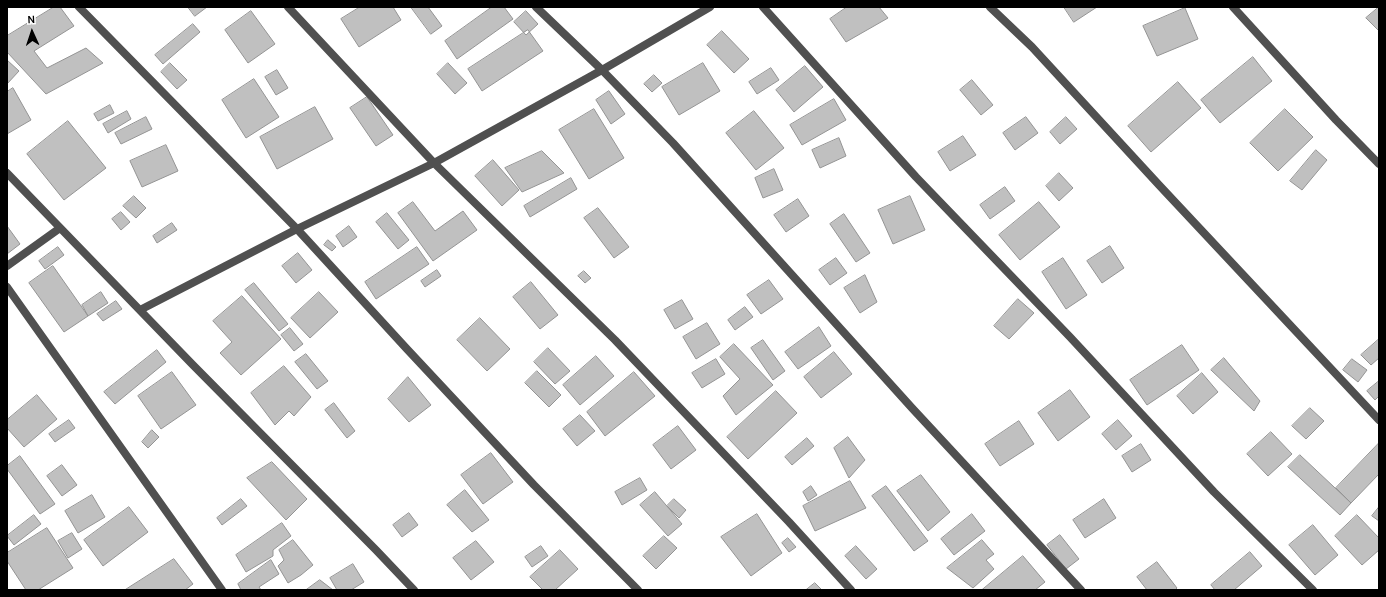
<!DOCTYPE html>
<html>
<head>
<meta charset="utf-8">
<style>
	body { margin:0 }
	#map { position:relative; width:1386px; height:597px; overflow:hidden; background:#fff; font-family:Karla,sans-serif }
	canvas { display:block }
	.frame { position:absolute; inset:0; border:8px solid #000; pointer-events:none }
	.north { position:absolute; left:12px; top:12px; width:40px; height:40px; -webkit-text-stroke:3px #fff; paint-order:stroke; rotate:357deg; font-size:11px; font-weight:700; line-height:16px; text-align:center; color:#000 }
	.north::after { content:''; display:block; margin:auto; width:14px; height:18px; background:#000; clip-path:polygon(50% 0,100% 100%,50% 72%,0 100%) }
</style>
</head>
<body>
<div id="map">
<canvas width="1386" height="597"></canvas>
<div class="frame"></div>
<div class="north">N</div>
</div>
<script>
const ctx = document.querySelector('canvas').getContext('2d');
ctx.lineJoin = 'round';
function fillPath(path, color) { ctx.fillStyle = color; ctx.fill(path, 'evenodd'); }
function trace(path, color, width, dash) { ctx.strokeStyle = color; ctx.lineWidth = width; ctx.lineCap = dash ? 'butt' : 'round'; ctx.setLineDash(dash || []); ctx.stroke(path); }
const building = new Path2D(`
	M54,7H60L74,26L34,51L47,68L86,48L103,63L46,94L7,52V36Z
	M188,7H207L195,16Z
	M360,7H393L401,20L359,47L341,19Z
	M411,7H428L442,26L431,34Z
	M492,7H504L513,19L457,59L445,41Z
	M847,7H879L888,18L846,42L830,19Z
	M1064,7H1097L1074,22Z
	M1379,7V31L1366,18Z
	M1185,8L1198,39L1157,56L1143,26Z
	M251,11L275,44L248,63L225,30Z
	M526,11L538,24L526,35L514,22Z
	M193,24L200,32L163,64L155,55Z
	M528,30L543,51L482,91L468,69Z
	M722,31L749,59L734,73L707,45Z
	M1253,57L1272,81L1220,123L1201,100Z
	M7,60L19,71L7,84Z
	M170,63L187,80L177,89L161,72Z
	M448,63L467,83L455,94L437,74Z
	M703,63L720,91L679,115L662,87Z
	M805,66L823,87L794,112L776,90Z
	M771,68L779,80L757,94L749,82Z
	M277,70L288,88L276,95L265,77Z
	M654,75L662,83L652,92L644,84Z
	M254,79L279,117L246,138L222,100Z
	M972,80L993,105L981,115L960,90Z
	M1178,82L1201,108L1151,152L1128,126Z
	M13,88L31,120L7,134V92Z
	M609,91L625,114L611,124L596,100Z
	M367,97L393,135L376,146L350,108Z
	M834,99L846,120L802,145L790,125Z
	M110,105L114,113L98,121L94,114Z
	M315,107L333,139L277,169L260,137Z
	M594,109L624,158L589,179L559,130Z
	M1285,109L1313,137L1278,171L1250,143Z
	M127,111L131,119L108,133L103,124Z
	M754,111L784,148L756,170L726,133Z
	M146,117L152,129L121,144L115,133Z
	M1026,117L1038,133L1015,150L1003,133Z
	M1066,117L1077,129L1060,144L1050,132Z
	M68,121L106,168L64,200L27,154Z
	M963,136L976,155L950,171L938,152Z
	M839,138L846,156L820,168L812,150Z
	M166,145L178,171L142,187L130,161Z
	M1316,150L1327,160L1302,190L1290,181Z
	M542,151L564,173L522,192L505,168Z
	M493,160L519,190L502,206L475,176Z
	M774,169L783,190L763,198L755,178Z
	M1059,173L1073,188L1059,201L1046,186Z
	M571,178L577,189L530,217L524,206Z
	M1005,187L1015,201L990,219L980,205Z
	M134,196L146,208L136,218L123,206Z
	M910,196L925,230L893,244L878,210Z
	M798,199L809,216L786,232L774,215Z
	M413,202L435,231L463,211L477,230L433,261L398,213Z
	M1039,202L1060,227L1020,260L999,235Z
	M598,208L629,247L614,258L584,218Z
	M121,212L130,222L121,230L112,219Z
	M387,213L409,240L398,249L376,222Z
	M844,214L870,253L856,262L830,224Z
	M172,223L177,230L157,243L153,236Z
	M7,226L20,244L7,254Z
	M349,226L357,237L343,247L336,236Z
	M328,240L336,247L332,251L324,245Z
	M1110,246L1124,268L1102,283L1087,261Z
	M58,247L64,255L45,269L39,261Z
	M417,247L429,264L376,299L365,282Z
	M298,253L312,270L296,283L282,266Z
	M836,258L847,273L830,285L819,270Z
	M1063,258L1087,295L1066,309L1042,272Z
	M53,266L88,316L64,332L29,283Z
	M437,270L441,276L425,287L421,281Z
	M584,271L591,278L585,283L578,276Z
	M865,275L877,302L860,313L844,288Z
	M769,280L783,299L761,314L747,295Z
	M531,282L558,315L540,329L513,297Z
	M254,283L288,324L279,331L245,290Z
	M101,292L108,303L88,316L82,305Z
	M319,292L338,312L310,338L291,318Z
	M242,296L281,339L241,375L220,353L232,342L213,321Z
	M1018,299L1034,313L1009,339L994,326Z
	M682,300L693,319L675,329L664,310Z
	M116,301L122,309L103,321L97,314Z
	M745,307L753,317L735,330L728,320Z
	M480,318L510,349L487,371L457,340Z
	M707,323L720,344L696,359L683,337Z
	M819,327L831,346L798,369L785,352Z
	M290,328L303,344L294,351L281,335Z
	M1379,339V358L1371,365L1361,355Z
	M763,340L785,371L773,380L751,348Z
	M734,344L773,385L736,415L723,396L740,379L720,357Z
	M1182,345L1199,370L1147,405L1130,380Z
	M548,348L570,371L555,384L534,362Z
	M157,350L166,362L115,404L104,392Z
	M834,352L852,374L821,398L804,377Z
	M306,354L328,381L317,389L295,362Z
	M596,356L614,376L580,405L563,385Z
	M1224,358L1260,401L1254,411L1211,370Z
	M716,359L725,374L702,388L692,373Z
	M1352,359L1367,370L1358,382L1343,370Z
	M284,366L311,397L294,416L289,411L275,425L251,393Z
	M537,371L561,395L549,407L525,383Z
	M172,372L196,405L161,429L138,396Z
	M634,372L655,396L605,436L587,412Z
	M1202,373L1218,392L1193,414L1177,396Z
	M408,377L431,405L409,422L388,399Z
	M1379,381V396L1375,400L1367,391Z
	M1070,390L1090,417L1058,441L1038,413Z
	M776,391L797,413L748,459L727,437Z
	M37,395L57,419L24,447L7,428V420Z
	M334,403L355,431L347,438L325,410Z
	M1310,408L1324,421L1306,439L1292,426Z
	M580,415L595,431L577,446L563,429Z
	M69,420L75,428L55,442L49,434Z
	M1118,420L1132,436L1116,450L1102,434Z
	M1019,421L1034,444L1000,466L985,444Z
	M678,426L696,450L671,469L653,445Z
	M152,430L159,437L148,448L142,442Z
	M1271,432L1292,454L1268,476L1247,454Z
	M848,437L865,460L849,478L834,448Z
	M807,438L814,446L792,465L785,457Z
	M1379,443V474L1351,503L1336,488Z
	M1141,444L1151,460L1132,472L1122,456Z
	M491,453L513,482L483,504L461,475Z
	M1300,455L1351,503L1340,515L1288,467Z
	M20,456L55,504L40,514L7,469V466Z
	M272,462L307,499L286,520L247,478Z
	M62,465L77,485L62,496L47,476Z
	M921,475L950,512L928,531L897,491Z
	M640,478L647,490L622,505L615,492Z
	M850,481L866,508L815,531L803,506Z
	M811,486L817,495L808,501L803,492Z
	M886,486L928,541L914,551L872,496Z
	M465,490L489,520L472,532L447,505Z
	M655,492L682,524L668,536L640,505Z
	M92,495L105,517L78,533L65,511Z
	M241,499L247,506L222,525L217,518Z
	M674,499L686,510L679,518L667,506Z
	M1104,499L1116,518L1085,538L1073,520Z
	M129,507L148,532L103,566L84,540Z
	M1379,507V521L1372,516Z
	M409,513L418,525L402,537L393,525Z
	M757,514L782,553L751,576L721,537Z
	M972,514L985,531L954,555L941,539Z
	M34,515L41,524L14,545L7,536Z
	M1357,515L1379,538V550L1362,565L1335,536Z
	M282,523L291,536L273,550V556L246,572L236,555Z
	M1313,525L1338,555L1315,575L1289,545Z
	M47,528L73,568L38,590H26L7,561V553Z
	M72,533L82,549L68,558L58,541Z
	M1060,535L1079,559L1066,569L1047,545Z
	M664,536L677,548L656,569L643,556Z
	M788,538L796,547L789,552L782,543Z
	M293,540L313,565L301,575L288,583L278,566L284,560L279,550Z
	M982,540L994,554L986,560L994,569L973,588L947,568Z
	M476,541L494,562L471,580L453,558Z
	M541,546L548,556L532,567L525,557Z
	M856,546L877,569L866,579L845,556Z
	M560,550L578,569L555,590H543L530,577Z
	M1250,552L1262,566L1234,590H1215L1211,585Z
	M1023,556L1045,582L1035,590H982Z
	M174,559L193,584L185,590H125Z
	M271,560L279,574L259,587L261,590H241L238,584Z
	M1157,562L1177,588L1175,590H1147L1137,577Z
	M353,564L364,582L351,590H337L330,578Z
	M320,580L333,590H306Z
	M815,583L822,590H806Z`);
fillPath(building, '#c0c0c0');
trace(building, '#949494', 1);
trace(new Path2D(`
	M79,7L297,229L406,348L534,485L638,590
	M288,7L434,163L615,340L789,522L851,590
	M536,7L602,70L673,143L912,408L1081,590
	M763,7L916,177L1070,337L1214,492L1313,590
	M990,7L1032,47L1159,185L1379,420
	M1233,7L1336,120L1379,164
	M7,173L192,364L376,550L414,590
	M7,266L60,228
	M7,287L222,590
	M140,310L297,229L434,163L602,70L710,7`), '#505050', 8);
</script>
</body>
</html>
